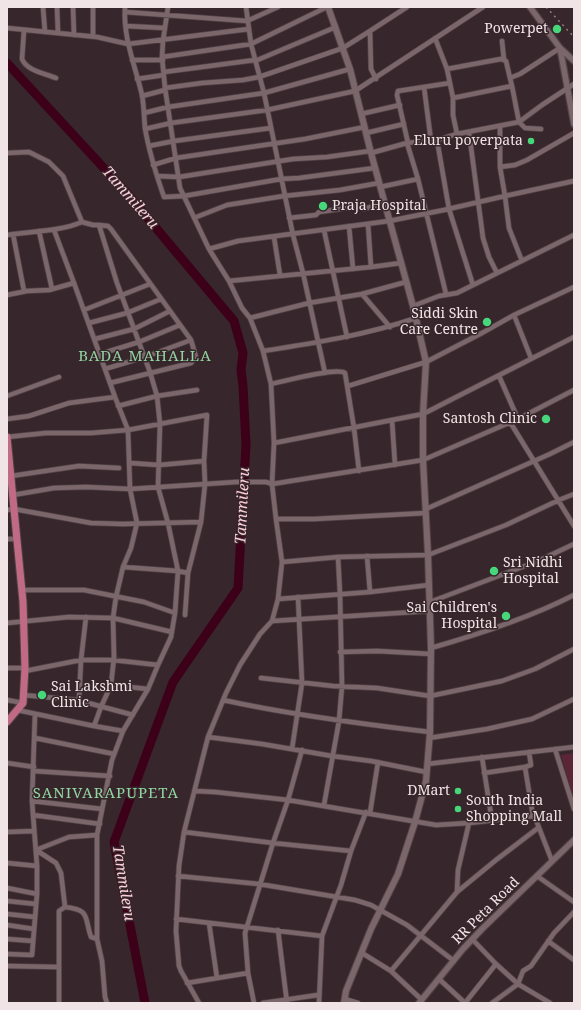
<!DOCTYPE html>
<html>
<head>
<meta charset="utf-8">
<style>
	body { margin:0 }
	#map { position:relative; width:581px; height:1010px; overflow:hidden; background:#37262b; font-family:"Noto Serif",serif }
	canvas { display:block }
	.frame { position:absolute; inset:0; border:8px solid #f0e4e7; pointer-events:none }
</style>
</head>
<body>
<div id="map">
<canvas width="581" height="1010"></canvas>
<div class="frame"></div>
</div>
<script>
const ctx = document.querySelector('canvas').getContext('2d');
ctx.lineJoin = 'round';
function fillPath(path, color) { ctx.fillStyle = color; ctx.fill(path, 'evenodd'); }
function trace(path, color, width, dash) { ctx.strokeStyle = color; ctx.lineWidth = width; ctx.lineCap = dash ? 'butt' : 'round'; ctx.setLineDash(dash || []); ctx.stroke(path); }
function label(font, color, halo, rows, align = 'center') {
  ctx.font = font + ' "Noto Serif",serif'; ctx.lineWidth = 3; ctx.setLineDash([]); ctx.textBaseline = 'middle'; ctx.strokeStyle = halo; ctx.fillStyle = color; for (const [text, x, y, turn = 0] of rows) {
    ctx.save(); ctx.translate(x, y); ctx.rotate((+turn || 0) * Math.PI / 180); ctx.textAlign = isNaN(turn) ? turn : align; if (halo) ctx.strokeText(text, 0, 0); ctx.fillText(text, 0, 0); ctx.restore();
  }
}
fillPath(new Path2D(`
	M574,753V802L561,755Z`), '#5a2637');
trace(new Path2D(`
	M7,63L125,191L234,321L243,353L241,370L243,386L246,445L238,588L173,682L114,842L145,1003`), '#3d0019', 9);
const minor = new Path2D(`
	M43,7L45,32
	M57,7L58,33
	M73,7L74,35
	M93,7V36
	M125,7C123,38 135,65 142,95C144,106 144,117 145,128C149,152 156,174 164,197L184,196L281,179L299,178L375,168
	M168,7L163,41L162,57L165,88L180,188L209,249L229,281L242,308L250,318L309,303L362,294L406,282
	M246,7L251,44L264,93L293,235L303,273L325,373
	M125,12L247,21L278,7
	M126,26L165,28
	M7,28L97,37L128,44L249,29
	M24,30L22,59C27,71 44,73 56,78
	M435,38L447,69
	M502,41L504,60
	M162,57L251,44L327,7
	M132,60H163
	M255,61L336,27
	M164,72L255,60
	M137,79L164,75
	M376,79L371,69L370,31L407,7
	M512,86L519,122
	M424,87L431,141
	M165,88L202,83L243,80L259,77L343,48L370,31
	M142,96L165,90
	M453,98L447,69L501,59L506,61L510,78
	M144,113L168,107L264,93L350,69
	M361,114L400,105
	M519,122L525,128L541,129
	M500,126V167
	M145,129L171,123L267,110L355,91L483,7
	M469,132L483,238L489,257L497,273
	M366,133L404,124
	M457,134L519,122L542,105L574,84
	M437,140L449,209L473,285
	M408,143L397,95L398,91L450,83
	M149,146L174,141L271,128
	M7,153L29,152L49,162L63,176L82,222L93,225H99L117,283L150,372L157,396L160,424L158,487L168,523L178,571L175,613L144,602L84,590H22
	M371,153L407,143L437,140L457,134L453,115V98L512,86L510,78L520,74L560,48
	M153,165L176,158L305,139L365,127
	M157,176L179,177L293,159L327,157L370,151
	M418,179L446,294
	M380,187L418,179L407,143
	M194,218L227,205L284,196L340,190L379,183
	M289,218L316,215L319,212L361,206L364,209L384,203
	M368,224L371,267
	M99,225L108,226L111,229L191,340L145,357L105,369
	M349,226L353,269
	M324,230L347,337
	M39,231L52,289
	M13,234L24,291
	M7,235C32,231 58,232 82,222
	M274,237L280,275
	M209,249L238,241L389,221L444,210L505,196L500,167L515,165L527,160L574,133
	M522,261L509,228L505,196L574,181
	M229,281L371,267L401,263
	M362,294L390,327
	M7,295L27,291L49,290L74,283L54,230
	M413,306L439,296L457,293L574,235
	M84,310L150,284
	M514,315L531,358
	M250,318L263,351L271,384L274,443L272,484L423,460L518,419L574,390
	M89,323L127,313L161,299
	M95,339L134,329L170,311
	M263,351C315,343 366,335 416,318
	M100,354L139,342L180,325
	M499,376L518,419
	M110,383L191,363L196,357L191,340
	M271,384C285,381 336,367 345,373L354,428L359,471
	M348,386L426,362L482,333L514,315L574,287
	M7,396L59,377
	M118,406L157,396L197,390
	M7,419L29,416L69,403L115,397
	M392,420L395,465
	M510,422L574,526
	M7,437L46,433H91L128,430L207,415L204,461L205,484L201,522L188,573L185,615
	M274,443L423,414L574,337
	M130,463L159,465L204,461
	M11,476L79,466L119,468
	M13,495L54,488L86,487L130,489L236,482H266L272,484L276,519H314L426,513
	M426,509L550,454L574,442
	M7,510L14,509L91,523L123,524L201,522
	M276,519L282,562L278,599L272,621L260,634L240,665L226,693L208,737L262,744L332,756L371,761L426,772
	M7,539H17
	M367,556L370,592
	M282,562L338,557L428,555L506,525L559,500L574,494
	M123,567L178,571L188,573
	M278,599L370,592L429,585
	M430,602L538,561L574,544
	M272,621L430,611
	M7,623L69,617L113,618L172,632
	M431,648C480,634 529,618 574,595
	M340,652L377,651L431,654
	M7,668H25
	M25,671L81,660H113L158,665
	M261,678L333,686L377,688L430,696L502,681L535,669L574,649
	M111,685L148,689
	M23,695L77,700L133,715
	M7,700L23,703
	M79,700L81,660L86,617
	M223,700C291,715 361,724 430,732
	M17,710L94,726L101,707L111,685L114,657L113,618L116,597L123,567L131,548L137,523L130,489L128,430L115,397L74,283
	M94,726L123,731
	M208,737L184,832L273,843L245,933L248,973L254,1003
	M35,738L114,754
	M429,738L487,729L532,719L574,699
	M292,749L302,683L298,597
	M555,749L574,809
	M302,750L288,800L273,843L351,851L366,812
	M529,752L531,765L525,767L533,816
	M482,757L492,821
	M7,763L34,767
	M427,764L574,747
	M34,771L110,776
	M484,773L525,767
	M195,791L215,792L288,800L436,825L469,823L533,816L536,820L552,861
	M32,801L102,809
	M324,805L339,721L342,686L340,594L338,557
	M370,813L378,762
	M33,815L100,824
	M7,832L34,831
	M184,832L179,866L176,931L179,966L181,971L199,1003
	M36,850L56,863L61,873L65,907C91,910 84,917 91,937L97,939V835L112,760L123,731L148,689L158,665L171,637L175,613
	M36,850L69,837L97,835
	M7,863L37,866
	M178,876L259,884L355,900L371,905L407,925L454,961
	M537,876L574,902
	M7,888L37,894
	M457,892L458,870L469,823
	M7,901L36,904
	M7,914L35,917
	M176,919L322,936L341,885L351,851
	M209,923L217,978
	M7,925L34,929
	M278,930L287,1003
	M7,939L33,941
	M97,939L102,961L105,997L107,1003
	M472,939L496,964L518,984L550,1003
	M548,941L574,960
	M362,953L391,971
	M7,954L32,955L37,894V866L32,801L35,714
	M7,966L58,967
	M439,979L465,1003
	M187,983L248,973
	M345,999L358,1003
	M422,1000L391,971L457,892L496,860L538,828
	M59,1003V911L65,907
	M263,1003L318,995
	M319,1003L322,936
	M465,1003L496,964
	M492,1003L518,984L523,971L531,966L554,933L574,912`);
const tertiary = new Path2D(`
	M530,7L560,48L574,61
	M560,48L574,124
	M419,1003L463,949L482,929L574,840`);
const secondary = new Path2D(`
	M328,7L350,69L371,153L413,306L426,362L423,414V460L428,555L431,648L430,732L426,781L415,822L398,874L371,929L346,991L344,1003`);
const primary = new Path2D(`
	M7,437L23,602L25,668L23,703L7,722`);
trace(minor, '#504246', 6);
trace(tertiary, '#504246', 8);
trace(secondary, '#504246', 8);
trace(primary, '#504246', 9);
trace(minor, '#7a666b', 4.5);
trace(tertiary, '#7a666b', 5.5);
trace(secondary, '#7a666b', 6);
trace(primary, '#c06a86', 7);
trace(new Path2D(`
	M546,7L574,37`), '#8c7d81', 1.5, [2, 4]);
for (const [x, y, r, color] of [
	[557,29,5,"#46d77a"],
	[531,141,4,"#46d77a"],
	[323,206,5,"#46d77a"],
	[487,322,5,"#46d77a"],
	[546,419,5,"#46d77a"],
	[494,571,5,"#46d77a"],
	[506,616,5,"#46d77a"],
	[42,695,5,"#46d77a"],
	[458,791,4,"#46d77a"],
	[458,809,4,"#46d77a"]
]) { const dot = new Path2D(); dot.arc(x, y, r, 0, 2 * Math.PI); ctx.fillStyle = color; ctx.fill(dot); trace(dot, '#37262b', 1.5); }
label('14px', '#f0e4e7', '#37262b', [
	["Powerpet",548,29],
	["Eluru poverpata",523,141],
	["Praja Hospital",332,206,"left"],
	["Siddi Skin",478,314],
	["Care Centre",478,330],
	["Santosh Clinic",537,419],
	["Sri Nidhi",503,563,"left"],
	["Hospital",503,579,"left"],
	["Sai Children's",497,608],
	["Hospital",497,624],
	["Sai Lakshmi",51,687,"left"],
	["Clinic",51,703,"left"],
	["DMart",450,791],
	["South India",466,801,"left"],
	["Shopping Mall",466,817,"left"]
], 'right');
label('14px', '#f0e4e7', '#37262b', [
	["RR Peta Road",486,911,-45]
]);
label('italic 15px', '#fcd0db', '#37262b', [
	["Tammileru",130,198,49],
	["Tammileru",243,506,-87],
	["Tammileru",123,883,81]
]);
ctx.letterSpacing = '1px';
label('15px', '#91d5a1', '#37262b', [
	["BADA MAHALLA",145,357],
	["SANIVARAPUPETA",106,794]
]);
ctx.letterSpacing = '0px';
</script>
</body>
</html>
